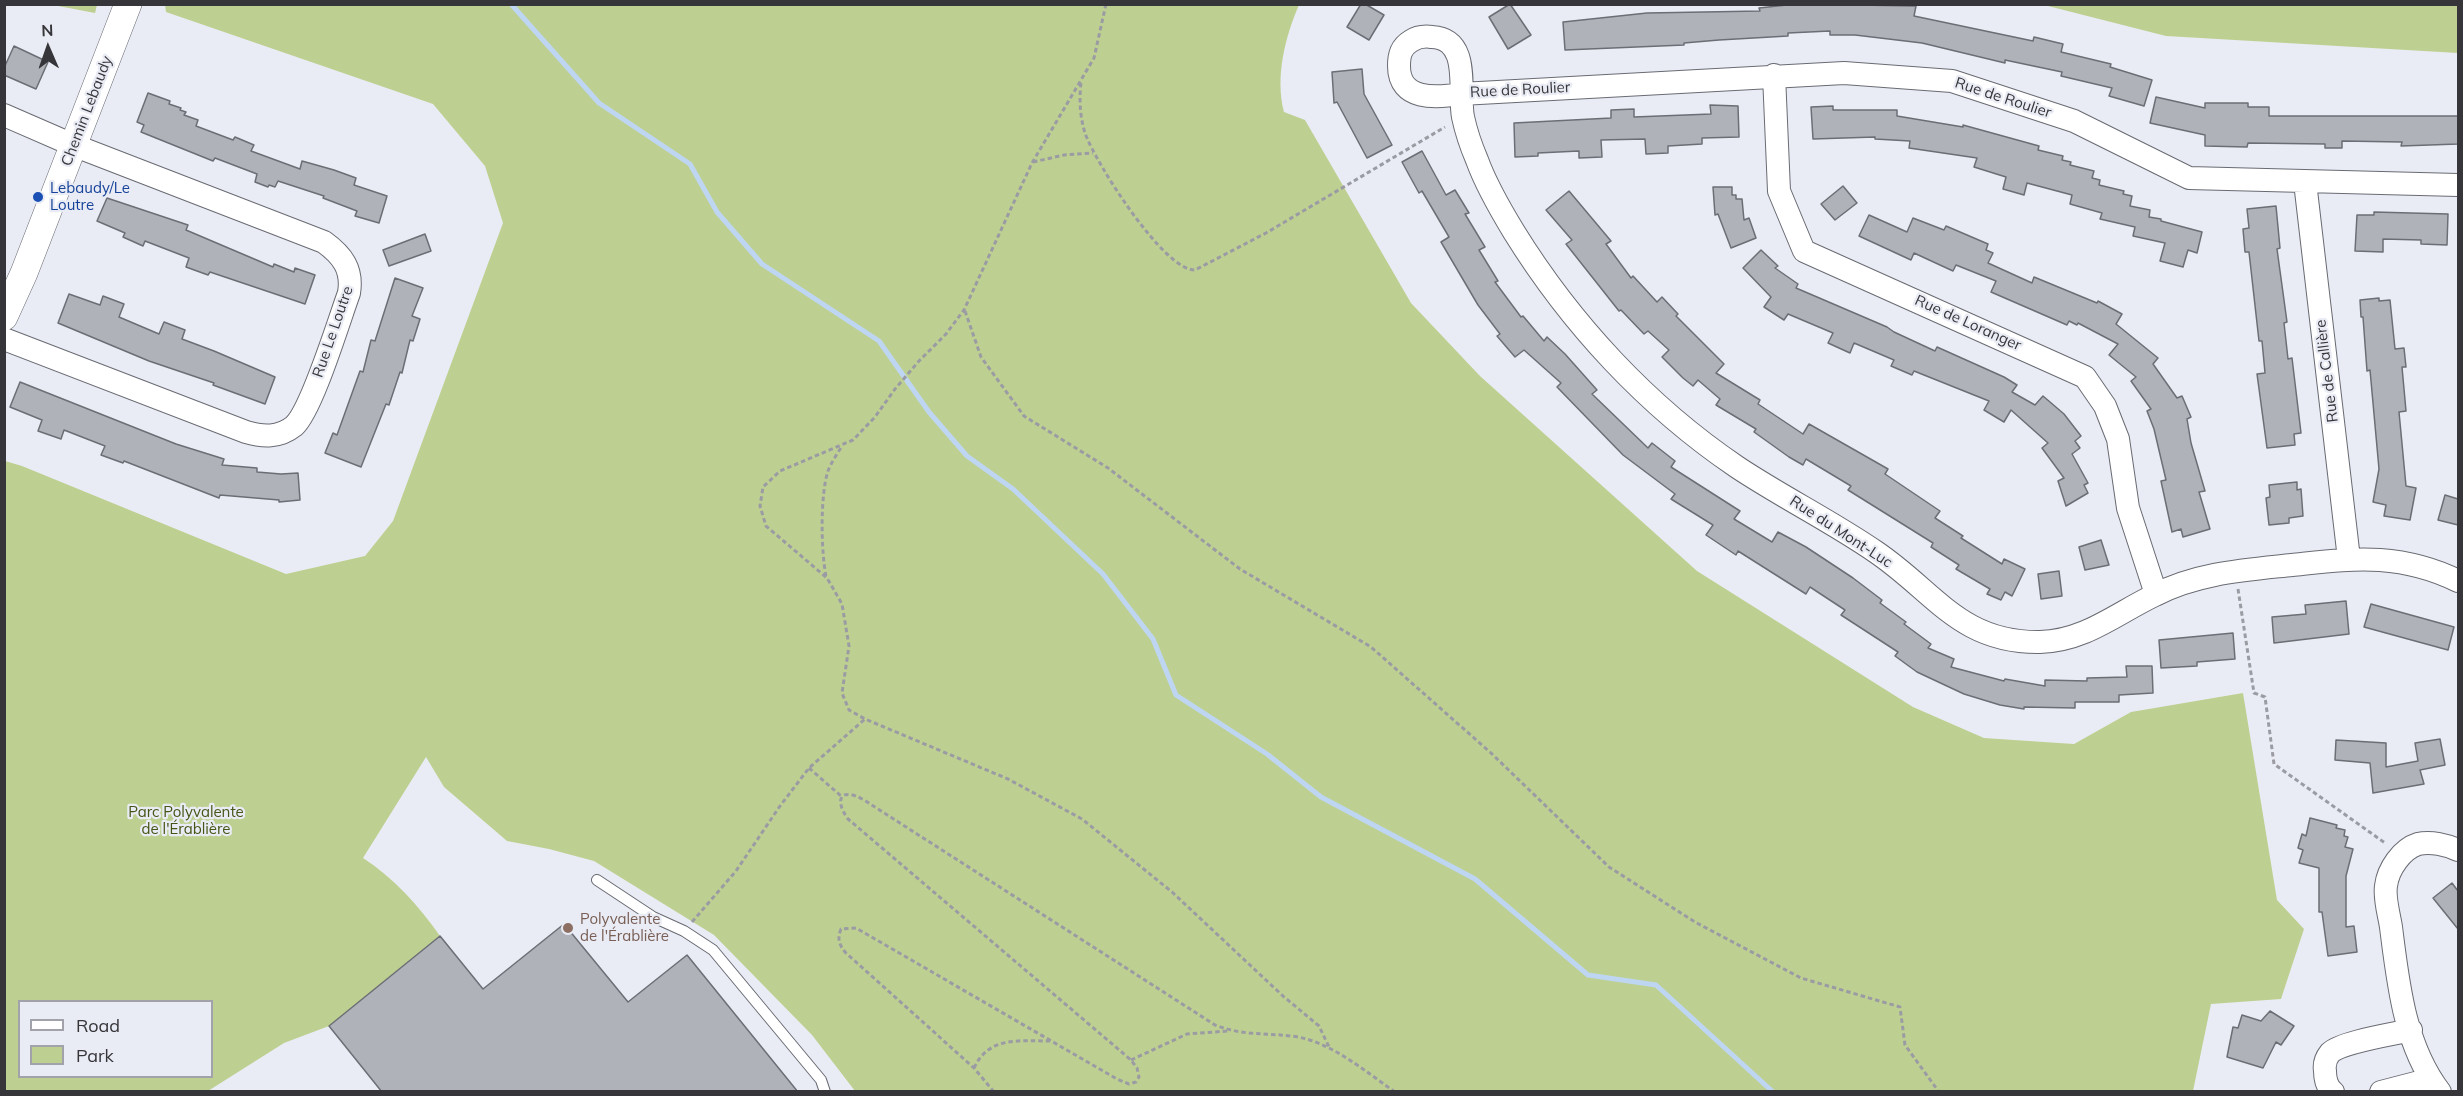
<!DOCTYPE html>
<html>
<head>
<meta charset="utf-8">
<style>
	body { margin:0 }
	#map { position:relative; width:2463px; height:1096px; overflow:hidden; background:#eaecf5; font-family:Mulish,sans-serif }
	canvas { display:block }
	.frame { position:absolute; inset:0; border:6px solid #36363a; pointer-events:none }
	.legend { position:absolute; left:18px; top:1000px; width:195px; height:78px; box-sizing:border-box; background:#eaecf5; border:2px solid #a2a3aa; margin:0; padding:8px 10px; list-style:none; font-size:18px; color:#36363a }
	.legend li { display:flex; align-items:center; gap:12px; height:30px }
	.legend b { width:30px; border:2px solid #a2a3aa }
	.north { position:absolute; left:18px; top:18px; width:60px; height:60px; -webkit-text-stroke:4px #eaecf5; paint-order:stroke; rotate:358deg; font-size:16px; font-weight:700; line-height:24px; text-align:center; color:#36363a }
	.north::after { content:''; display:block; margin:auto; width:21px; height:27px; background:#36363a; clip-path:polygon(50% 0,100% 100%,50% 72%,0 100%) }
</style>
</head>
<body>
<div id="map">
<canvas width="2463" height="1096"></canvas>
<div class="frame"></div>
<ul class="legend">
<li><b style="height:8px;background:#fff"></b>Road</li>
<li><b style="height:16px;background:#bed091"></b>Park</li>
</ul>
<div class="north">N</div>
</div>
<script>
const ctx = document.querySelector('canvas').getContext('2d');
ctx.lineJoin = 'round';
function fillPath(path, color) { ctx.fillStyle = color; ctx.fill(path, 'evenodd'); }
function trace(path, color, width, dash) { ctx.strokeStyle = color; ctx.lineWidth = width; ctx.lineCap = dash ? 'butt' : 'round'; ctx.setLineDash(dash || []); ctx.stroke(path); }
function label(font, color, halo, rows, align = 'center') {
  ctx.font = font + ' Mulish,sans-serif'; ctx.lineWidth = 4.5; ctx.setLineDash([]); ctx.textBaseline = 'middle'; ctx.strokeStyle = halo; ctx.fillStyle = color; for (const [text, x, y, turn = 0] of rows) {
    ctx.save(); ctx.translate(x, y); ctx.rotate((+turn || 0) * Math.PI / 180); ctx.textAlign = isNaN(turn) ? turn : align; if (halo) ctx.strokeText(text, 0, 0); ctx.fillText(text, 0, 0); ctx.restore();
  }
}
fillPath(new Path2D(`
	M53,5L97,4V5L95,13Z
	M165,5H1299C1285,37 1275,77 1284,112L1305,120L1411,303L1480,376L1697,571L1913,707L1984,738L2074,744L2131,712L2243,693L2277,900L2304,929L2281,999L2211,1004L2193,1091H855L812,1035L714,935L594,861L549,849L507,841L444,787L426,757L363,858C395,879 418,905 440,936L329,1026L284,1043L208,1091L6,1092L5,461L22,466L286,574L365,556L393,521L503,223L485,166L433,104L166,12ZM20,1002H212V1076H20Z
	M2044,5H2458V53L2166,36Z`), '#bed091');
trace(new Path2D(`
	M511,4L599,103L690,164L717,212L762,264L879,341L929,412L967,456L1013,489L1103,574L1153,639L1176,695L1267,754L1321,797L1475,879L1588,975L1656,985L1773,1092`), '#bed6f2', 5);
const building = new Path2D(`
	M1361,4H1365L1384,15L1369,40L1347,27Z
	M1510,4L1531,35L1508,49L1489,17Z
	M1796,4L1916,6L1914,16L2033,41L2034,37L2063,44L2061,52L2111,64L2110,67L2152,80L2144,106L2109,96L2112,88L2061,76L2062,72L2005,60V63L1922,43L1855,35H1830V31L1788,33V36L1719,40L1684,43V45L1565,50L1563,22L1647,13L1760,11L1759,8Z
	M14,46L48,62L36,89L4,75V68Z
	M1362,69L1364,94L1392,145L1367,158L1337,102L1334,103L1332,72Z
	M148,93L170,101L169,104L181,108L180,110L186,112L184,115L198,120L196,126L233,140L235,137L254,145L251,151L300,169L302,161L334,170L356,178L354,185L387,196L379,223L355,216L357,211L323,198L324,196L278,181L275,187L269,185L268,187L255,182L257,174L215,158L213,161L141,132L144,125L137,122Z
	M2156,97L2205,108V103H2248V107H2269V116H2458V144L2401,146L2402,142L2342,141V148H2325V144L2248,143L2247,147L2205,146V135L2150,123Z
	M1710,105L1738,106L1739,137L1702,138V144L1668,146V153L1646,154L1645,139L1601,140L1602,157L1579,158V151L1538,153V156L1515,157L1514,123L1611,118V110L1634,109V117L1711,114Z
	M1833,106V110H1897V116L1963,127V125L2039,146L2038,150L2063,156L2062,160L2071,162L2070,165L2094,171L2092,178L2100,180L2099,185L2124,191L2123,194L2132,196L2130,206L2150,210L2149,217L2161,219V221L2202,232L2197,253L2188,250L2183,267L2160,261L2165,243L2133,236L2135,227L2100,219L2102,213L2070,204L2072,195L2027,183L2024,195L2003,189L2006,177L1974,167L1977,158L1909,148L1910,141L1875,139V137L1813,139L1811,107Z
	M1422,151L1446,195L1455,190L1469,213L1465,214L1485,247L1479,250L1498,281L1495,282L1521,317L1523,316L1544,341L1547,337L1565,354L1597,390L1592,394L1648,448L1652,443L1675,461L1671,467L1740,511L1734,519L1772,542L1778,532L1806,547L1853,578L1882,600L1880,603L1906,622L1904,624L1931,644L1928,648L1954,659L1951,667L2004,681L2005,679L2045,686V680L2087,681V678L2127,677L2126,666H2152L2153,693L2119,695V702H2075V708L2024,707V709L2000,705L1964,694L1917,672L1895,656L1898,652L1841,615L1845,610L1810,587L1806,594L1738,551L1736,555L1706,535L1713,525L1671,499L1675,494L1623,455L1557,387L1561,383L1524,350L1515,357L1497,336L1500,334L1478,305L1441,242L1449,237L1422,191L1419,193L1402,162Z
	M1843,186L1857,203L1835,220L1821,204Z
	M1713,187H1732V195H1736V199H1742L1744,220L1749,218L1756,238L1731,248L1718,214L1715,215Z
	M1569,191L1611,241L1606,244L1631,278L1633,276L1657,302L1662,297L1678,314L1676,316L1724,364L1716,373L1760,400L1758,404L1803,434L1809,424L1888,469L1885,474L1940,511L1935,518L1963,536L1961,538L2002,564L2004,559L2025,569L2012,596L2005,592L2001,600L1987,594L1990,589L1956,569L1959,565L1931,547L1933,543L1848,490L1851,486L1806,459L1803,465L1789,457L1754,432L1756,429L1716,405L1720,399L1698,380L1693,386L1683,378L1662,357L1669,350L1648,331L1644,334L1621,310L1619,311L1566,244L1572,240L1546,210Z
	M107,198L188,225L186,230L273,267L274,264L294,272L295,268L315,275L305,304L210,272L208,275L186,267L189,258L145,241L143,246L123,237L125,233L97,221Z
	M2276,206L2280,248L2277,249L2287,322L2284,323L2288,359L2292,358L2301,433L2294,434L2295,445L2267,448L2257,374L2265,373L2262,341H2259L2249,252H2245L2243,229L2249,228L2247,209Z
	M2374,212L2448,214L2447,245L2421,244V240L2383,239V252L2355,251L2357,215H2374Z
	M1869,215L1907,232L1913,218L1944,230L1946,226L1988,244L1986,250L1993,253L1988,263L2032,283L2034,277L2097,303L2098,301L2122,314L2116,324L2158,358L2153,364L2177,398L2182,396L2191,417L2187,419L2191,443L2205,491L2199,492L2210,529L2183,537L2181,529L2172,532L2161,481L2166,480L2154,429L2147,411L2151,409L2131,381L2136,377L2109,355L2118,344L2078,323L2077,325L2069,321L2067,325L1991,292L1996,281L1956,265L1953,271L1914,253L1911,260L1859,236Z
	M425,234L431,251L389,266L383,250Z
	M1761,250L1778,266L1775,268L1798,284L1796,288L1887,327L1894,332L1935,351L1937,347L2004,377L2017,385L2012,392L2035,405L2043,396L2064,414L2081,436L2075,441L2080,448L2072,454L2088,483L2084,485L2088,493L2066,506L2058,481L2064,478L2042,448L2048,443L2011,410L2004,422L1984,410L1989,401L1914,371L1912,375L1891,366L1894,360L1854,343L1850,353L1828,343L1833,333L1788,314L1784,320L1764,307L1771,297L1743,268Z
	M395,278L423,288L412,316L420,319L413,341L410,340L402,373L400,372L389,405L386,404L361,467L325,453L333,433L337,435L360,371L363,372L371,340L375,341Z
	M69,294L100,305L103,296L124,304L119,317L159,334L164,322L185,330L182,339L214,351L275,377L265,404L213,385L214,383L149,361L58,323Z
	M2379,298V301L2390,300L2395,349L2404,348L2406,367H2402L2406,411L2399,412L2406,486L2416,488L2410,520L2384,516L2386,505L2373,502L2379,469L2370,370L2367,371L2363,317H2361L2360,300Z
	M20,382L176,444L224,459L222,465L257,468V472L281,474L298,473L300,500L279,502V500L220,495L219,498L124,461L123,463L101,455L105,446L64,430L61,439L38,431L42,420L10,407Z
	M2297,482V490L2301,489L2303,516L2289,518V523L2269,525L2266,498L2270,497L2269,485Z
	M2445,495L2458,499V525L2438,520Z
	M2101,540L2109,565L2085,570L2079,547Z
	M2059,571L2062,596L2041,599L2038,574Z
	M2346,601L2349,634L2274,643L2272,617L2306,614L2305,605Z
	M2371,604L2454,627L2448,650L2364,627Z
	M2233,633L2235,659L2197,662V666L2161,668L2159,640Z
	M2440,739L2445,765L2420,770L2424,784L2373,793L2370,763L2335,760L2336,740L2386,743V767L2418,761L2415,743Z
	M2310,818L2337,825L2336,828L2345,830L2344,836L2348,837L2345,847L2353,849L2346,876V927L2354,926L2357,952L2328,956L2322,912H2319V868L2299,863L2303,850L2298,848L2302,834L2306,836Z
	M2452,883L2458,891V929L2433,898Z
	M564,924L628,1002L687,955L798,1092H382L329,1026L440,936L483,989Z
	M2270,1011L2294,1026L2281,1045L2276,1042L2263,1068L2227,1057L2233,1027L2238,1028L2242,1015L2261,1021Z`);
fillPath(building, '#b0b2ba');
trace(building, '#6c6e75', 1.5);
const service = new Path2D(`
	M597,880L653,917L684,931L713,950L821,1080L825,1092`);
const minor = new Path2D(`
	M1774,75L1779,191L1804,251L2085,377L2105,406L2118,439L2128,508L2156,594
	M4,115L73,145L324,242C342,255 353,269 349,293C339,320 312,410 294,426C279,438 263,437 246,432L4,339
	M2305,182L2349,559
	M2458,185L2189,178L2074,121L1952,81L1844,73L1461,94C1436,98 1399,101 1399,66C1399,55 1401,47 1411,41C1417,37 1425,36 1432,37C1472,39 1458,92 1463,117C1466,131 1471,146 1477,160C1486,185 1500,209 1514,232C1571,324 1647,406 1737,467C1782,497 1831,521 1876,552C1935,592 1960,643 2040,642C2085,641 2117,613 2155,595C2197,573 2245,570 2292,565C2321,562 2351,558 2380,560C2407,562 2434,569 2458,581
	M2333,1092C2327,1087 2325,1078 2325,1071C2324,1065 2326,1058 2330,1053C2341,1042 2394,1034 2411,1030
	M2381,1092L2431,1079
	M2440,1092C2404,1045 2398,982 2391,927C2389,914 2384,898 2386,886C2388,869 2402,849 2418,844C2431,841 2447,845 2458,850`);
const tertiary = new Path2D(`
	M4,317L24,273L128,4`);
trace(service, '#696b73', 12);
trace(minor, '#696b73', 24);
trace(tertiary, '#696b73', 28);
trace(new Path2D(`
	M1106,4L1094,58L1032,163L964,310L946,334L919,361L895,389L875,417L853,440L780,471L763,487L760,506L766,526L827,578L842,604L849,646L842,693L849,710L865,719L1008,779L1082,819L1172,892L1283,996L1319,1026L1330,1049
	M1081,83C1079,100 1080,117 1085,133C1095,162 1164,271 1195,270L1266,233L1445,127
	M1033,162L1064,155L1093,153
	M965,311L981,357L1024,416L1108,468L1240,569L1371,647L1491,753L1609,867L1695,922L1801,978L1900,1007L1905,1045L1939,1092
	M826,576C821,552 820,495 828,471C831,463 837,454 842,446
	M2238,589L2254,693L2265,697L2274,764L2385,843
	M809,768L841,796
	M692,922L736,871L780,806L809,768L865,719
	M1131,1060L1187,1034L1228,1031
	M974,1068C989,1036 1019,1041 1050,1041
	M994,1092L974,1068L846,953C839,945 837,939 841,929L856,928L1117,1079L1129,1084L1136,1082L1139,1077L1137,1068L1131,1060L848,819C833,798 842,787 864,800L1215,1025C1246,1037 1268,1032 1298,1037C1334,1044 1366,1072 1395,1092`), '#9b9ca3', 3, [4.5, 3]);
trace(service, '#fff', 10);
trace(minor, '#fff', 22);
trace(tertiary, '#fff', 27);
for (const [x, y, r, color] of [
	[38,197,6,"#1a4fb4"],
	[568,928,6,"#8d6e63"]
]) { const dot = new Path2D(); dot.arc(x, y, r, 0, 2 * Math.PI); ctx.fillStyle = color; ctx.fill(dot); trace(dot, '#eaecf5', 2); }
label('15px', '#36363a', '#eaecf5', [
	["Rue de Roulier",1520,90,-3],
	["Rue de Roulier",2003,98,18],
	["Chemin Lebaudy",87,111,-69],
	["Rue de Loranger",1968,323,24],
	["Rue Le Loutre",333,332,-71],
	["Rue de Callière",2327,371,-97],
	["Rue du Mont-Luc",1841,532,33]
]);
label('15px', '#164399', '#eaecf5', [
	["Lebaudy/Le",50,188],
	["Loutre",50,205]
], 'left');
label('15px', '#475516', '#eaecf5', [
	["Parc Polyvalente",186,812],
	["de l'Érablière",186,829]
]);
label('15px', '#785e54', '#eaecf5', [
	["Polyvalente",580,919],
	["de l'Érablière",580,936]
], 'left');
</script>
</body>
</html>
